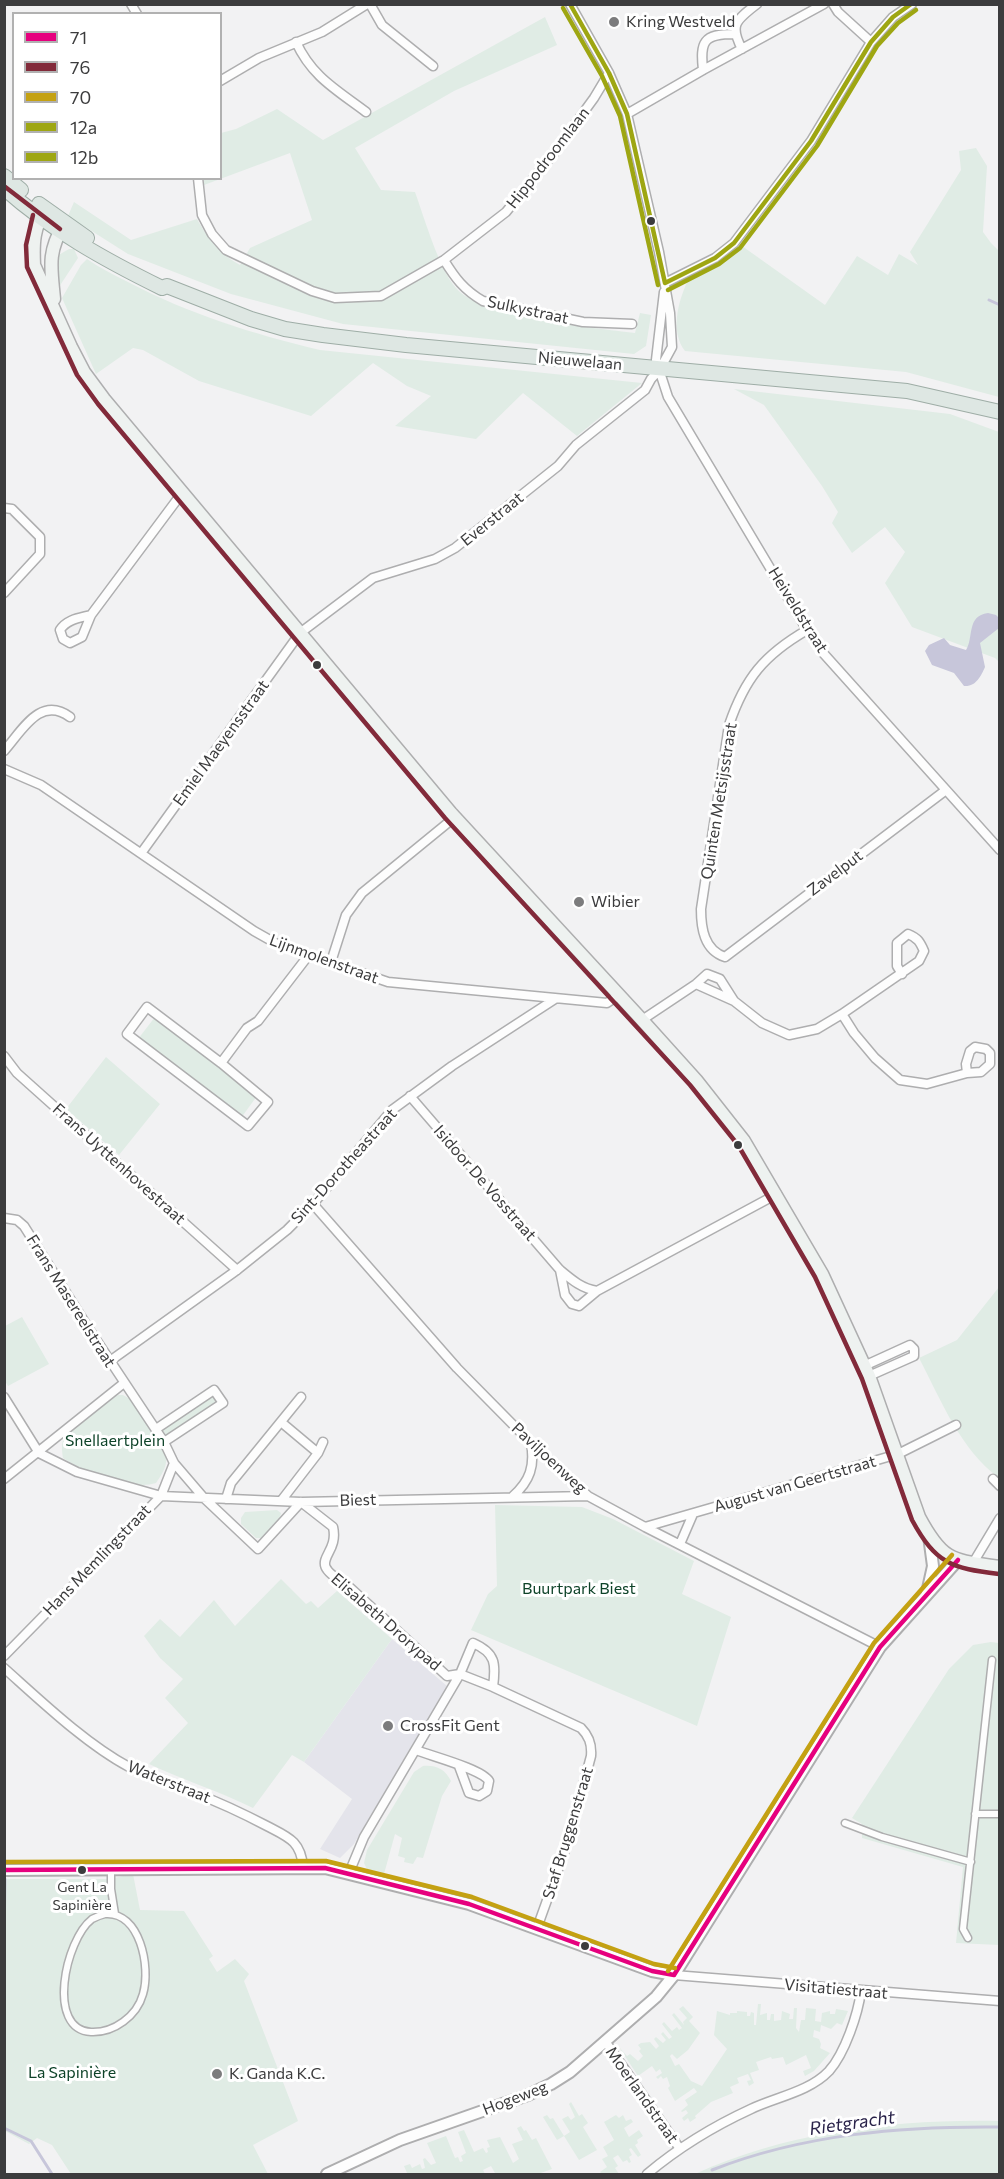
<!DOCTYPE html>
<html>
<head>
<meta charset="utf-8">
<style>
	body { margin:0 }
	#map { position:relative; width:1004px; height:2179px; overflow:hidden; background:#f2f2f3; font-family:Commissioner,sans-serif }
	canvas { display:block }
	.frame { position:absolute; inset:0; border:6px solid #3c3c3d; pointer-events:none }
	.legend { position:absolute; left:12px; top:12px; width:210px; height:168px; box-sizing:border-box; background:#fff; border:2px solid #b1b1b1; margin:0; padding:8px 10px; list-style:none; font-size:18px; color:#3c3c3d }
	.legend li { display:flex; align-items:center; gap:12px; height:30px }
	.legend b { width:30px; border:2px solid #b1b1b1 }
</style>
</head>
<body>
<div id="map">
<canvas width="1004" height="2179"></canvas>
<div class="frame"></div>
<ul class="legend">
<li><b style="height:8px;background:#e6007e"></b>71</li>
<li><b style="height:8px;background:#822a3a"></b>76</li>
<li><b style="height:8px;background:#c4a112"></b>70</li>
<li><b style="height:8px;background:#9ea612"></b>12a</li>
<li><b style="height:8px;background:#9ea612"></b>12b</li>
</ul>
</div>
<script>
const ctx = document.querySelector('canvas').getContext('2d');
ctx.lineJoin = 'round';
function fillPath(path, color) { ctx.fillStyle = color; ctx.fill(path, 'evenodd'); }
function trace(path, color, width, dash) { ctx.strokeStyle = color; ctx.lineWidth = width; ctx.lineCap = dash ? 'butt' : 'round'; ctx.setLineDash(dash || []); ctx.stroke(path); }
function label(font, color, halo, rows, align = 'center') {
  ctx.font = font + ' Commissioner,sans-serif'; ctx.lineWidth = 6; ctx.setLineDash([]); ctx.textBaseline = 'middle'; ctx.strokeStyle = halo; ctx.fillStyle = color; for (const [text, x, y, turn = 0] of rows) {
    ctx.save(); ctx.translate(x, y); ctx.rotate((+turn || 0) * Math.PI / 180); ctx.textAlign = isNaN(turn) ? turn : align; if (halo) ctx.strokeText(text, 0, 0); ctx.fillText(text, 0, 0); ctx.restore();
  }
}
fillPath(new Path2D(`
	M392,1639L447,1686L354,1844L340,1858L320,1849L352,1799L304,1762Z`), '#e4e4eb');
fillPath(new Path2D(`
	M545,17L557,45L454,91L355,148L381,190L415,192C424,217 439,269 456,288C481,318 595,328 635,333L640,313L651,315L646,346L634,354L343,324L231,294L128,254L68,216L74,202L131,240L197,219C208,239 220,254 240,265L250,248L312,220L290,153L204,185V179L220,178L221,133L236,129L277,109L323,140Z
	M976,148L987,166L983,232L991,243L999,251V397L906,372L685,351C670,331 678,303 687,282L713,268L742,246L825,305L857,256L888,275L899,254L918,265L910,252L961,170L959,151Z
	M69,249H74L78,258L57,290L55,257Z
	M87,259C100,268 114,275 128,282C189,314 253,334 320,350L642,383L577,436L523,393L476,439L395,426L431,396L407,386L373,363L311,416L199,381L143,350L133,348L96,374L62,298L81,265Z
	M734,389L950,414L999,432V662L995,658L912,627L885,583L905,552L885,527L852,553L832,523L838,512L822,486L764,405Z
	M155,1017L257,1096L241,1118L138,1039Z
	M106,1057L160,1104L119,1155L66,1109Z
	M999,1287V1478C960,1449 941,1400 919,1358L957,1340Z
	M22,1317L49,1364L8,1386L5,1381V1326Z
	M118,1395H123L130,1399L166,1452C168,1465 163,1473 156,1483C131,1491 84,1472 63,1458C62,1451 61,1445 64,1438C69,1428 107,1401 118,1395Z
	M214,1396L218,1402L166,1436L162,1429Z
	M495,1505L582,1507L613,1519L694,1561L682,1594L731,1617L697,1726L471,1630L488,1594L497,1586Z
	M277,1510L281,1513L280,1517L261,1538H256L241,1524V1518L245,1512Z
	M281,1579L306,1604L311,1601L318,1608L337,1591L392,1639L304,1762L292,1755L253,1808C219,1791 183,1780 149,1764L188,1723L165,1698L183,1679L160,1658L144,1636L160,1619L180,1637L214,1600L235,1626Z
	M991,1642L999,1643V1945L956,1943L963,1867L862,1838V1824L852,1818L949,1669L973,1645Z
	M423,1766C436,1765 445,1769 451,1781L442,1796L423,1858L417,1857L413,1864L404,1862L405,1858L398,1856L402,1838L395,1834L384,1874L367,1869L364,1863L367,1850L414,1772Z
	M133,1874L140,1910L184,1911L213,1956L209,1959L217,1972L235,1959L249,1974L244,1981L298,2121L253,2145L268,2174H71L52,2145L37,2138L29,2144L5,2131L4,1879H109Z
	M758,2004H761L760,2015L767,2013V2020H770L771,2014H774V2021L781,2020L782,2011L790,2014L789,2019H793L794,2008H797L796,2028L799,2032L801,2020H805L806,2008L816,2009L815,2021L821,2022L822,2013L830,2011V2014H835L836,2009L848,2011L842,2025L837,2023L831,2029L821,2025L820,2032L814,2030L813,2037L819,2039L821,2044L820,2048L830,2053L814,2071L805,2076L803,2071L811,2068L806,2055L786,2065L783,2057L772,2059L771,2057L756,2062L759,2070L750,2073L754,2083L749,2086L747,2081L751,2080L748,2074L737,2078L739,2083L730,2087L733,2093L711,2102L695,2116L696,2118L690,2122L688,2118L684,2121L682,2118L688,2113L686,2110L682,2112L681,2111L688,2105L685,2100L697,2092L694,2088L675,2101L668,2088L670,2086L667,2077L663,2079L661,2076L658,2079L656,2077L662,2073L660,2069L656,2072L652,2066L638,2076L619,2047L627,2056L630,2054L638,2061L643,2056L639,2051L641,2049L638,2045L641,2043L650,2042L656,2049L659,2046L654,2039L656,2037L663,2043L666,2040L661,2034L663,2032L669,2039L672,2037L662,2024L664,2022L672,2031L677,2027L679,2030L682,2028L672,2015L674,2013L684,2025L683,2022L687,2018L679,2009L683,2006L693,2017L689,2021L700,2033L688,2050L677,2059L672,2054L670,2056L675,2066L679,2064L691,2081L702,2086L727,2049L714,2035L717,2011L730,2015V2013H737V2011L747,2012V2016H750L751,2012L754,2013V2025H756Z
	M571,2102L579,2116L582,2114L588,2123L583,2127L597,2150L579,2160L564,2136L557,2140L543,2117L547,2115L550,2119L553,2118L564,2136L570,2132L562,2119L568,2116L571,2120L575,2117L569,2104Z
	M616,2115L619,2118L623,2115L626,2121L631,2119L633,2122L624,2128L629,2137L639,2130L643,2136L637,2140L638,2143L635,2145L641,2155L638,2157L631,2148L629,2149L632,2155L629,2157L631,2162L629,2163L627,2160L623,2162L618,2155L613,2158L618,2166L615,2168L619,2174H602L600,2172L607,2167L602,2159L608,2156L603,2147L614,2140L604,2122Z
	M999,2121V2174H695C789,2131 897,2119 999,2121Z
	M521,2126L524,2131L526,2130L532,2140L536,2138L552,2169L538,2174H493L495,2173L491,2166L483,2170L485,2174H403L407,2173L404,2166L410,2164L412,2168L420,2164L422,2169L425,2168L423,2159L425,2158L431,2165L436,2163L427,2143L446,2136L455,2158L458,2157L460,2162L463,2161L461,2156L466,2153L458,2132L464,2130L474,2152L483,2148L486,2153L488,2152L487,2148L490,2147L487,2140L500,2137L513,2163L519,2159L512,2144L523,2140L517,2128Z`), '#e0ece5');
fillPath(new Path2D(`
	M988,613L996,615L999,618V628L980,643L985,667C981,676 976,687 964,686L954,673L932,665L925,651L929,645L944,638L950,645L966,650C974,638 966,616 988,613Z`), '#c7c6da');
trace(new Path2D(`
	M989,300L1000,305
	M4,1938L5,1879
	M4,2128L31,2141L52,2174
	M712,2170C804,2134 902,2126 1000,2127`), '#c7c6da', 3);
const pedestrian = new Path2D(`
	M975,1814H1000
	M845,1823L882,1837L971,1862
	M111,1870V1889L115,1914
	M105,1914C140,1911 151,1967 143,1994C137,2016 114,2033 91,2032C46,2030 65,1940 92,1919C96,1917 101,1915 105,1914Z
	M968,1938L963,1929L992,1660`);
const minor = new Path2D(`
	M131,4L137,14
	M370,4L382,25L433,66
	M833,4L838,12L871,42
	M296,42C312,77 337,90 366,112
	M742,49C729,25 736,20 757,4
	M703,70C700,42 703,34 734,34
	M220,81L259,58L322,32L367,4
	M627,114L703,70L824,4
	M198,178L202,215L212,234L226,250L312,291L335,298L381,296L444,260L506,212L554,153L594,98L609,73
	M444,260C455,278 464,290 483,301L583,322L632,324
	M665,283L715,258L734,243L811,141L871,42L893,17L912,4
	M664,292L656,360L668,397L807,630L824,654L1000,850
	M4,508L12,509L40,537V554L4,593
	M91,615C80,618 67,619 60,630L63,639L70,643L82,637L91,615L182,493
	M807,630C764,655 745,678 729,725L701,909C701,928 704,950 725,957L946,790
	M4,751C22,731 40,695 70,717
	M4,769L41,785L254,931L277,944L388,982L607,1003L619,995
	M142,852L300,633L373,578L435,559L455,548L558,466L576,445L645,390L651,379L660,369L672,347L670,313L659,252L627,114L609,73L570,4
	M331,962L346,915L362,893L455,817
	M696,984L734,1001L762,1023L789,1035L817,1029L842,1014L919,961L924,951C920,942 918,938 908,934L897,943V966L902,974
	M842,1014L854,1033L875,1058L900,1080L927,1084L967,1073L981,1072L990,1064V1053L986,1049L975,1047L970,1051L966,1064L967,1073
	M642,1020L696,984L707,974L720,979L734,1001
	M4,1056L17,1073L237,1270
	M221,1063L268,1102L248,1126L127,1034L147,1007L221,1063L247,1028L258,1021L308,956
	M410,1096L560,1270C572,1280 581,1288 597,1291L777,1194
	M313,1204L457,1368L531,1443L588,1496L645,1527L880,1647
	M4,1218L17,1220L24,1226L89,1329L164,1442L174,1463L204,1498L258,1549L301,1502L333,1527C340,1558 303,1560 346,1584L447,1676L460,1674L493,1687L581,1728C589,1736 592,1744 591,1756L569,1839L537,1928
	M560,1270L565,1295L572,1304L579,1306L597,1291
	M110,1361L237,1270L287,1230L313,1204L392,1110L452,1066L555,999
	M864,1366L910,1345L914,1349V1356L869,1376
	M4,1397L39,1453
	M281,1422L318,1453
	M156,1429L214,1390L223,1403L164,1442
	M39,1453L77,1472L161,1496L301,1502L588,1496
	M4,1479L124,1383
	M993,1479L1000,1486
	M513,1496C530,1481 535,1466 531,1443
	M226,1499L231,1483L301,1397
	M281,1501L318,1453L323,1442
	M645,1527L898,1454L956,1425
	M680,1544L693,1514
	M973,1563L1000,1518
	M4,1656L161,1496L174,1463
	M4,1668C41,1701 86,1744 129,1767C151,1778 174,1785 197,1794C221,1803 244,1814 267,1826C288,1837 301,1841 303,1867
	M416,1750C431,1756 482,1769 489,1781L487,1791L479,1796L469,1793L459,1766
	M349,1873L364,1837L460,1674L473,1643C496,1653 496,1664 493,1687
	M674,1975L1000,2001
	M605,2041L680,2149
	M647,2174C678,2148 714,2126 751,2109C776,2097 809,2092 829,2071C845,2053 858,2014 861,1991`);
const tertiary = new Path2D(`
	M927,1593L933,1566L929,1536
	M4,1870L325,1868L469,1904L652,1971L674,1975
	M327,2174L400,2140L528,2095L551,2084L570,2072L656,1997L674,1975L880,1647L958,1560`);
const secondary = new Path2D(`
	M46,210C33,226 33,245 34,265L71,347L84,372L104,399L451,813L642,1020L696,1080L744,1141L822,1274L869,1376L919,1517C943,1562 952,1560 1000,1567
	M54,299C51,267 47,253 64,224`);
const primary = new Path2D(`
	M4,176L21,190
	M4,188C51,230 105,260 162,288L167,286L251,319L285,329L323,335L406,345L907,391L1000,412
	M39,204L87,238`);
trace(pedestrian, '#aeaeaf', 9);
trace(minor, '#aeaeaf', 11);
trace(tertiary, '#aeaeaf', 14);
trace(secondary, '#aeaeaf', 15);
trace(primary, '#9eada6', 16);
trace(pedestrian, '#fdfdfd', 6);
trace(minor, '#fdfdfd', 8);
trace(tertiary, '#fdfdfd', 10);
trace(secondary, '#eef2f0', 12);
trace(primary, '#dee7e3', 14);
trace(new Path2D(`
	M4,1870L325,1868L469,1904L652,1971L674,1975
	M674,1975L880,1647L958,1560`), '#e6007e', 4.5);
trace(new Path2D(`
	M4,186L60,229
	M33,215L26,245L27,267L77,375L98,404L445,818L690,1085L738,1145L815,1277L862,1379L912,1520C936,1564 951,1568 999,1574`), '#822a3a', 4.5);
trace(new Path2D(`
	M4,1862L326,1861L472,1897L654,1964L675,1968
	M668,1971L874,1643L952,1555`), '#c4a112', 4.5);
trace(new Path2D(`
	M570,4L609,73L627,114L665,283
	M665,283L715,258L734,243L811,141L871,42L893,17L911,4`), '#9ea612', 4.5);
trace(new Path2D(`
	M563,8L602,76L620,116L658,285
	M668,290L719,264L740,248L817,146L877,46L898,23L916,10`), '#9ea612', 4.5);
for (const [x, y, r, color] of [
	[614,22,6,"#7c7c7d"],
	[651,221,5,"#3c3c3d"],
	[317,665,5,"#3c3c3d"],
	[579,902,6,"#7c7c7d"],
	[738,1145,5,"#3c3c3d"],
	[388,1726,6,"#7c7c7d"],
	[82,1870,5,"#3c3c3d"],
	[585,1946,5,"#3c3c3d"],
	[217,2074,6,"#7c7c7d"]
]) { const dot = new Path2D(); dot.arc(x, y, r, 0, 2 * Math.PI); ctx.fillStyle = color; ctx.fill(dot); trace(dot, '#fff', 2); }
label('14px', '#3c3c3d', '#fff', [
	["Gent La",82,1887],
	["Sapinière",82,1905]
]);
label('16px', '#3c3c3d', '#fff', [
	["Kring Westveld",626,22],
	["Wibier",591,902],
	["CrossFit Gent",400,1726],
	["K. Ganda K.C.",229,2074]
], 'left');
label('16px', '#3c3c3d', '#fff', [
	["Hippodroomlaan",548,158,-52],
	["Sulkystraat",528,310,12],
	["Nieuwelaan",580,361,5],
	["Everstraat",492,519,-39],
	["Heiveldstraat",798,610,58],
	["Emiel Maeyensstraat",221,743,-54],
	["Quinten Metsijsstraat",719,801,-81],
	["Zavelput",835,873,-37],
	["Lijnmolenstraat",324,959,20],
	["Frans Uyttenhovestraat",119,1164,42],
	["Sint-Dorotheastraat",344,1166,-48],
	["Isidoor De Vosstraat",485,1183,49],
	["Frans Masereelstraat",71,1301,58],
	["Paviljoenweg",549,1458,43],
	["August van Geertstraat",795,1484,-16],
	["Biest",358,1500,-2],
	["Hans Memlingstraat",97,1560,-46],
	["Elisabeth Drorypad",386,1622,41],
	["Waterstraat",169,1782,22],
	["Staf Bruggenstraat",568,1833,-73],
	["Visitatiestraat",836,1989,5],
	["Moerlandstraat",642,2095,55],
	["Hogeweg",515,2098,-21]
]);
label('16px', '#0e4329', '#fff', [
	["Snellaertplein",115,1441],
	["Buurtpark Biest",579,1589],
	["La Sapinière",72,2073]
]);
label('italic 18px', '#292249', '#fff', [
	["Rietgracht",852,2123,-8]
]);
</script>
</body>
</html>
